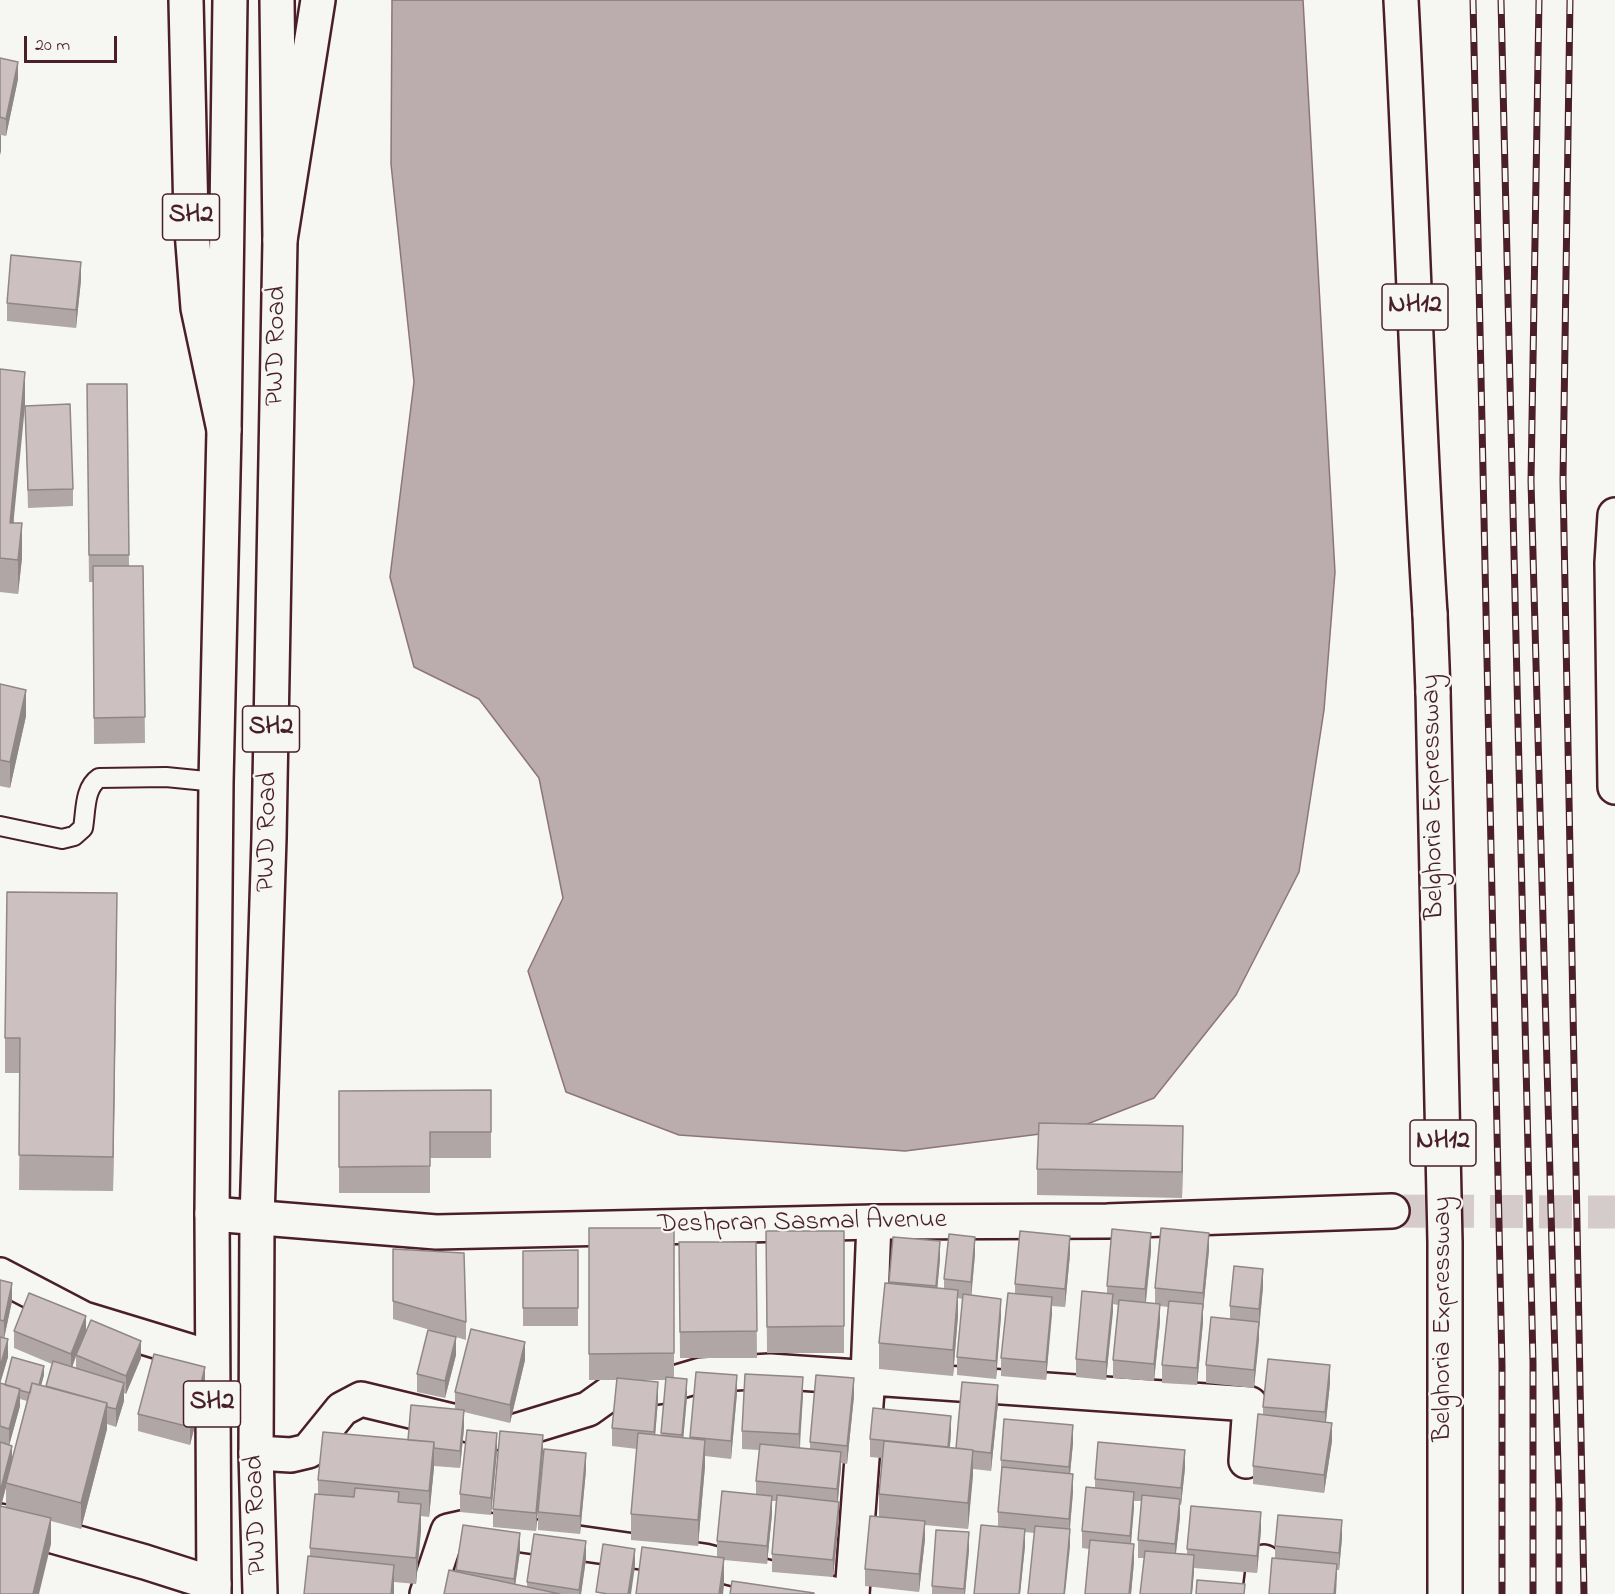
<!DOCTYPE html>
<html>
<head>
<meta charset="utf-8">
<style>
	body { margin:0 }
	#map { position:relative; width:1615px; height:1594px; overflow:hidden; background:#f6f6f2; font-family:"Indie Flower",sans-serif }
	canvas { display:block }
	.scale { position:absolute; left:24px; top:36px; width:93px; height:27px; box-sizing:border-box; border:3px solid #4a1f2b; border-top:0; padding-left:8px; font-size:18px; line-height:21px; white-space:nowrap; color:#4a1f2b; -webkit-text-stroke:4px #f6f6f2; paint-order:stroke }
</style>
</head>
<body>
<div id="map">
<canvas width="1615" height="1594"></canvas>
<div class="scale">20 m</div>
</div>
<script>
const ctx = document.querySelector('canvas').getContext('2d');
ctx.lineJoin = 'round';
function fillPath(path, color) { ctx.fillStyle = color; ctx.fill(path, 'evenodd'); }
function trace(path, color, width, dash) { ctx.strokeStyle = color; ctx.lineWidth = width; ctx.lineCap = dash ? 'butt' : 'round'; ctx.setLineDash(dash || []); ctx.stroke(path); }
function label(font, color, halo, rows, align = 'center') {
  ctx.font = font + ' "Indie Flower",sans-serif'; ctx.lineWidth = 4.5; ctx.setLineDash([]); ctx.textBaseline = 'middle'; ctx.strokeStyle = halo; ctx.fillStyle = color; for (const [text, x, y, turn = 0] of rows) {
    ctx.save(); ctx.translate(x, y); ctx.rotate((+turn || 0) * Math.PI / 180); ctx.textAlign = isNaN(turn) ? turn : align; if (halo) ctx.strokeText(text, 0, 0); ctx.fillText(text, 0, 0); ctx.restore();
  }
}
const water = new Path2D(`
	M392,0H1303L1335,572L1324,710L1299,872L1236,995L1154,1098L1072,1130L905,1151L679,1135L566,1092L528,971L563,898L539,778L479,699L414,667L390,577L414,382L391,164Z`);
fillPath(water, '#bbadae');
trace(water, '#8e747a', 1.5);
trace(new Path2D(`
	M1392,1211L1615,1212`), '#d4cbca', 33, [33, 16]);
const service = new Path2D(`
	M0,826L62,839L74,836L83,828C86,811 84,788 99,778L166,777L216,782`);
const minor = new Path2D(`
	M0,1275L84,1319L212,1358
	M256,1453L291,1455L308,1451L342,1409L361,1399L506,1434L588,1409L609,1394L664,1386L701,1375L770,1371L1250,1404L1246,1461
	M0,1521L145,1562L214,1584
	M427,1594L448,1531L466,1527L704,1561L833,1594
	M852,1594L868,1377L874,1222
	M1260,1594L1264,1562`);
const tertiary = new Path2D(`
	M212,1214L436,1232L874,1222L1107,1221L1392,1211`);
const primary = new Path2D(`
	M186,0L191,218L198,308L224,430L216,782L212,1214L214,1594
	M260,1594L256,1453L257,1218L269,838L280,240L318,0`);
const trunk = new Path2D(`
	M1430,614L1433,692`);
const motorway = new Path2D(`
	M277,0L280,240
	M1401,0C1412,205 1417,409 1430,614
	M224,430L230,0
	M1615,515L1612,563L1615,787
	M1433,692L1445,1242V1594`);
trace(service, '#4a1f2b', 22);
trace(minor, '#4a1f2b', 38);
trace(tertiary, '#4a1f2b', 38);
trace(primary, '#4a1f2b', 38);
trace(trunk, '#4a1f2b', 38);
trace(motorway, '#4a1f2b', 38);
trace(service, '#f6f6f2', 18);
trace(minor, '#f6f6f2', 33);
trace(tertiary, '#f6f6f2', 33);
trace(primary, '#f6f6f2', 33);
trace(trunk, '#f6f6f2', 33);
trace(motorway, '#f6f6f2', 33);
const rail = new Path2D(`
	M1473,0L1502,1365V1594
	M1501,0L1533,1362V1594
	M1539,0L1531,481L1559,1503V1594
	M1570,0L1563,480L1584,1594`);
trace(rail, '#4a1f2b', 7);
trace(rail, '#f6f6f2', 4.5, [14]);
fillPath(new Path2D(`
	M0,58L18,79L6,136L1,135L0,155Z
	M81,280L76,328L7,321V303Z
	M0,369L14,523L22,558L18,594L0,592Z
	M87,384H127L129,566H143L145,743L94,744L93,582H89Z
	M25,406L73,489V506L28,508Z
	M0,684L26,716L10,788L0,786Z
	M117,927L113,1191L19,1190L20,1073H5V1038Z
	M491,1090V1158H430V1193H339V1091Z
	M1183,1153L1182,1198L1037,1195V1169Z
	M589,1228H674V1378L687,1397L683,1438H690L696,1372L737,1393L731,1459L705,1456V1466L698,1546L631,1540V1514L637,1449L612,1446V1428L617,1380H589ZM634,1380H666L661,1436L655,1435L658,1400Z
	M766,1231H844V1353H767Z
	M893,1237L940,1259L937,1288L944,1289V1279L975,1254L971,1295L1001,1316L996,1379L957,1375V1357L963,1299L958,1298V1316L953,1376L879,1369V1343L889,1283Z
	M679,1242H756L757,1358H680Z
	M393,1249L466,1322V1340L456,1337V1355L445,1398L417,1392V1374L454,1337L393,1319Z
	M578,1250V1326H523V1251Z
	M1209,1250L1203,1311V1322L1197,1385L1162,1383V1365L1168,1307L1160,1306V1322L1154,1381L1113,1378V1360L1118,1305L1113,1304L1106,1380L1076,1377V1359L1107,1293V1286L1151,1251L1146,1303H1155V1288Z
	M1070,1254L1065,1307L1052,1306L1046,1380L1001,1376V1358L1015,1293V1284Z
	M0,1280L12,1301L4,1338L8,1357L0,1383L5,1385L44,1375L41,1385L46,1386L52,1364L14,1348V1331L86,1332L141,1358L126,1394L124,1393V1401L116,1427L107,1424V1429L81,1529L51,1521V1544L0,1594ZM76,1357V1369L72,1367ZM20,1399L27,1401L12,1459L9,1445L20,1406ZM6,1487V1507L1,1506Z
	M1263,1287L1254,1388L1206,1383V1365L1230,1319V1306Z
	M525,1360L510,1423L464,1412V1428L460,1468L434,1466L429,1517L421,1516V1530L416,1584L394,1582L310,1557V1548L318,1494V1480L408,1440L455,1410V1392Z
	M1330,1383L1326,1422L1332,1441L1324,1493L1253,1484V1466L1263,1415V1407Z
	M205,1385L190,1445L138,1431V1414Z
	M803,1395L800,1448L810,1449V1442L854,1396L847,1464L841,1463L838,1502L839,1519L833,1577L772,1572V1554L776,1501H772V1514L767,1564L724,1560V1585L717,1557V1541L756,1494V1481L759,1450L742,1449V1431Z
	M998,1403L991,1471L973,1469L968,1529L925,1525V1539L919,1592L865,1586V1569L879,1517V1494L882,1458L870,1457V1439L951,1433L950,1447L956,1448Z
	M1073,1443L1070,1474L1073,1492L1070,1529V1547L1034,1533L1025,1532V1546L1020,1594H974L998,1526V1512L1001,1478V1460Z
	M497,1451L491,1515L460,1512V1494Z
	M543,1453L536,1531L493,1527V1509Z
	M1185,1468L1181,1505H1180V1517L1176,1553L1187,1554V1549L1261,1530L1257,1573L1194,1568L1192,1594H1140L1144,1558H1138V1540L1142,1501H1134L1131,1544L1134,1562L1131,1594H1085L1089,1549L1082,1548V1531L1095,1488V1479Z
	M586,1470L580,1534L538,1530V1512Z
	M1342,1538L1339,1570H1337L1336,1594H1269L1275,1558V1546Z
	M969,1550L965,1594H932V1586Z
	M520,1551L515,1584L527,1587V1582L586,1559L581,1594H444L456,1571Z`), '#afa6a5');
fillPath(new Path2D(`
	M18,62V79L6,136V119Z
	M1,134V151L0,155V137Z
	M81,262V280L76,328V310Z
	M25,372V406L10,557V523Z
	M22,523V558L18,594V560Z
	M26,690V716L10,788V762Z
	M117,893V927L113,1191V1157Z
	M1183,1126V1153L1182,1198V1172Z
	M1151,1233V1251L1145,1307V1289Z
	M1209,1233V1250L1203,1311V1293Z
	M1070,1236V1254L1065,1307V1289Z
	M975,1237V1254L971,1300V1282Z
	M940,1241V1259L936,1304V1286Z
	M1263,1269V1287L1259,1327V1309Z
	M12,1283V1301L4,1339V1321Z
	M958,1290V1316L953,1376V1350Z
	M1113,1294V1312L1106,1380V1362Z
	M1052,1297V1315L1046,1380V1362Z
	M1001,1299V1316L996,1379V1361Z
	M1160,1304V1322L1154,1381V1364Z
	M1203,1304V1322L1197,1385V1368Z
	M86,1316V1333L76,1355L71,1371V1354Z
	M1259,1322V1340L1254,1388V1370Z
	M456,1337V1355L445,1398V1381Z
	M8,1339V1357L0,1384V1367Z
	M141,1341V1358L126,1394V1376Z
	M525,1342V1360L510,1423V1405Z
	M1330,1365V1383L1325,1430V1412Z
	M44,1366V1375L36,1404V1395Z
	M205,1367V1385L190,1445V1427Z
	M737,1375V1393L731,1459V1441Z
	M803,1377V1395L799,1452V1434Z
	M854,1378V1396L847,1464V1446Z
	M687,1379V1397L682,1453V1435Z
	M658,1382V1400L654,1450V1432Z
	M124,1383V1401L116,1427V1409Z
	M998,1385V1403L991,1471V1453Z
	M20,1389V1406L9,1446V1429Z
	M107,1403V1429L81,1529V1503Z
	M464,1410V1428L460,1468V1451Z
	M951,1416V1433L948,1465V1447Z
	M1332,1423V1441L1324,1493V1475Z
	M1073,1425V1443L1069,1484V1467Z
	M497,1433V1451L491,1515V1498Z
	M543,1435V1453L536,1531V1513Z
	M705,1440V1466L698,1546V1520Z
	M434,1442V1468L429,1517V1491Z
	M12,1446V1464L6,1483V1487L0,1510V1492Z
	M973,1450V1476L968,1529V1503Z
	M1185,1450V1468L1181,1505V1488Z
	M841,1452V1469L837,1507V1489Z
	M586,1453V1470L580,1534V1516Z
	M1073,1474V1492L1069,1536V1519Z
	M1134,1492V1509L1130,1553V1536Z
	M772,1496V1514L767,1564V1546Z
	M1180,1499V1517L1175,1561V1544Z
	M839,1502V1519L833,1577V1560Z
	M421,1504V1530L416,1584V1558Z
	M1261,1512V1530L1257,1573V1556Z
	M51,1518V1544L39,1594H33Z
	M1342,1520V1538L1339,1570V1553Z
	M925,1521V1539L919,1592V1574Z
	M1025,1529V1546L1020,1594H1019Z
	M1070,1529V1547L1065,1594H1064Z
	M969,1532V1550L965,1594H964Z
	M520,1533V1551L514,1594V1579Z
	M586,1541V1559L581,1594H579Z
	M1134,1544V1562L1131,1594H1129Z
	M635,1549V1566L631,1594H628Z
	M1194,1555V1573L1192,1594H1191Z
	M724,1558V1585L723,1594H719Z
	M1337,1564L1336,1594H1334Z
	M394,1565V1594H391Z`), '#8f8786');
const building = new Path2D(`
	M0,58L18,62L6,119L0,117Z
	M11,255L81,262L76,310L7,303Z
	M0,369L25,372L10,523H22L18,560L0,558Z
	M87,384H127L129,555H89Z
	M70,404L73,489L28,490L25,406Z
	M93,566H143L145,717L94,718Z
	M0,684L26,690L10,762L0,760Z
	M7,892L117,893L113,1157L19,1155L20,1038H5Z
	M491,1090V1132H430V1166L339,1167V1091Z
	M1039,1123L1183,1126L1182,1172L1037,1169Z
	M589,1228H674V1353L589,1354Z
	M1161,1228L1209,1233L1203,1293L1155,1288Z
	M1112,1229L1151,1233L1145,1289L1107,1286Z
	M766,1231H844V1326L767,1327Z
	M1020,1231L1070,1236L1065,1289L1015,1284Z
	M949,1234L975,1237L971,1282L944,1279Z
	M893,1237L940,1241L936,1286L889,1282Z
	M679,1242H756L757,1331L680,1332Z
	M393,1249L464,1253L466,1322L393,1301Z
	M578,1250V1308H523V1251Z
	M1234,1266L1263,1269L1259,1309L1230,1306Z
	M0,1280L12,1283L4,1321L0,1320Z
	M885,1283L958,1290L953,1350L879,1343Z
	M1082,1291L1113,1294L1106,1362L1076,1359Z
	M29,1293L86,1316L71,1354L14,1331Z
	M1008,1293L1052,1297L1046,1362L1001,1358Z
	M963,1294L1001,1299L996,1361L957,1357Z
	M1119,1300L1160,1304L1154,1364L1113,1360Z
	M1169,1301L1203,1304L1197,1368L1162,1365Z
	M1211,1317L1259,1322L1254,1370L1206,1365Z
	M91,1320L141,1341L126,1376L76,1355Z
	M471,1329L525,1342L510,1405L455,1392Z
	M428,1330L456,1337L445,1381L417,1374Z
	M0,1337L8,1339L0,1367Z
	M154,1354L205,1367L190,1427L138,1414Z
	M12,1357L44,1366L39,1385L32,1383L30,1393L19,1390L20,1389L5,1385Z
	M1268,1359L1330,1365L1325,1412L1263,1407Z
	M53,1361L124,1383L116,1409L107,1407V1403L46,1386Z
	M696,1372L737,1375L731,1441L690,1437Z
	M745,1374L803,1377L799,1434L742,1431Z
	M816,1375L854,1378L847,1446L810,1442Z
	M666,1377L687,1379L682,1435L661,1433Z
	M617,1378L658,1382L654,1432L612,1428Z
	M962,1382L998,1385L991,1453L973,1451V1450L956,1448Z
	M0,1383L20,1389L9,1429L0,1426Z
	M32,1383L107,1403L81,1503L6,1483Z
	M411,1405L464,1410L460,1451L434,1448V1442L408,1440Z
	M873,1408L951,1416L948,1447L870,1439Z
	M1258,1414L1332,1423L1324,1475L1253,1466Z
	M1004,1419L1073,1425L1069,1467L1001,1460Z
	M467,1430L497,1433L491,1498L460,1494Z
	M500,1431L543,1435L536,1513L493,1509Z
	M323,1432L434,1442L429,1491L318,1480Z
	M638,1433L705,1440L698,1520L631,1514Z
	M884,1441L973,1450L968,1503L879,1494Z
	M0,1442L12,1446L0,1492Z
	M1098,1442L1185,1450L1181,1488L1095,1479Z
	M760,1444L841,1452L837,1489L756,1481Z
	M544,1449L586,1453L580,1516L538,1512Z
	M1002,1467L1073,1474L1069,1519L998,1512Z
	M1086,1487L1134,1492L1130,1536L1082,1531Z
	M355,1488L399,1492L398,1502L421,1504L416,1558L310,1548L315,1494L354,1497Z
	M722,1491L772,1496L767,1546L717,1541Z
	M777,1495L839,1502L833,1560L772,1554Z
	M1142,1495L1180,1499L1175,1544L1138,1540Z
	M0,1506L51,1518L33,1594H0Z
	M1191,1506L1261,1512L1257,1556L1187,1549Z
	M1278,1515L1342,1520L1339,1553L1275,1546Z
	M870,1516L925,1521L919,1574L865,1569Z
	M463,1525L520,1533L514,1579L456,1570Z
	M981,1525L1025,1529L1019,1594H974Z
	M1035,1526L1070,1529L1064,1594H1028Z
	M936,1530L969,1532L964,1589L932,1586Z
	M534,1534L586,1541L579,1590L527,1582Z
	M1090,1540L1134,1544L1129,1594H1085Z
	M603,1544L635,1549L628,1594H608L596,1592Z
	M642,1547L724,1558L719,1594H636Z
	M1145,1551L1194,1555L1191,1594H1140Z
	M308,1556L394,1565L391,1594H304Z
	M1272,1558L1337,1564L1334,1594H1269Z
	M449,1570L560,1594H444Z
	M1197,1580L1245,1584L1244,1594H1196Z
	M732,1581L814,1593V1594H730Z`);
fillPath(building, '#ccc1c0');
trace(building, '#8f8786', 1.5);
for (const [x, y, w] of [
	[191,217,57],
	[1415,307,66],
	[271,729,57],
	[1443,1143,66],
	[212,1404,57]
]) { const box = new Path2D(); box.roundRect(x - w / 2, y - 23, w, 46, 4.5); ctx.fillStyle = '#f6f6f2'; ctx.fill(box); trace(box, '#4a1f2b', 1.5); }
label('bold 26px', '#4a1f2b', null, [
	["SH2",191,217],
	["NH12",1415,307],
	["SH2",271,729],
	["NH12",1443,1143],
	["SH2",212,1404]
]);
label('27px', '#4a1f2b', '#f6f6f2', [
	["PWD Road",278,346,-89],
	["Belghoria Expressway",1435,797,-91],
	["PWD Road",269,832,-89],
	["Deshpran Sasmal Avenue",802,1224,-1],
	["Belghoria Expressway",1445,1319,-90],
	["PWD Road",258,1515,-92]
]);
</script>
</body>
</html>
